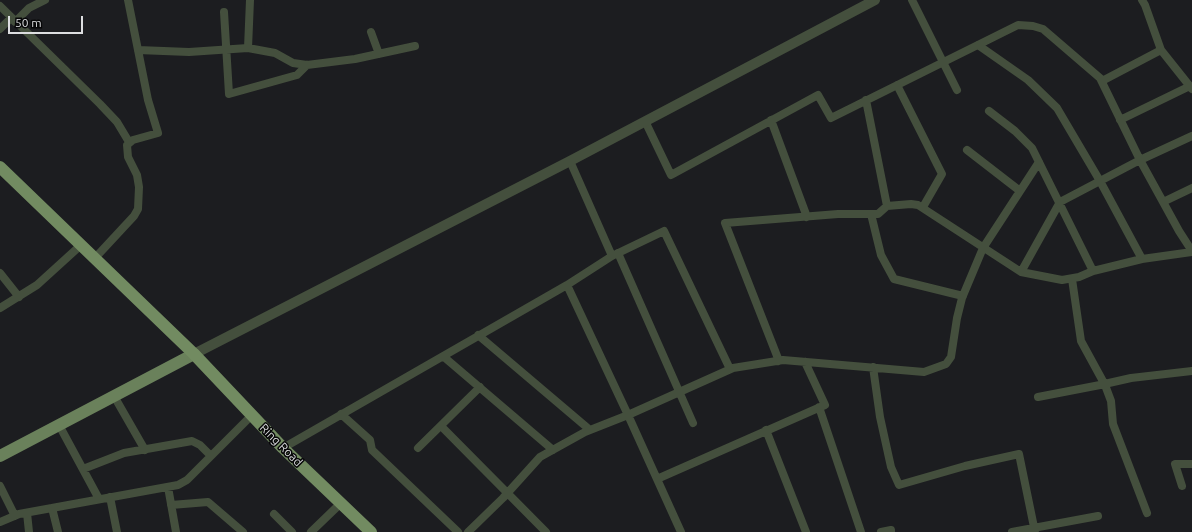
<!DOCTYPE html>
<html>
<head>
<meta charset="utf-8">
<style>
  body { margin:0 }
  #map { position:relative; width:1192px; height:532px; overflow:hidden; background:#1c1d20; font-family:Ubuntu,sans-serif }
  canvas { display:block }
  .scale { position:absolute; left:8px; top:16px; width:75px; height:18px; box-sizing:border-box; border:2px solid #dddee0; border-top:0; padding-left:5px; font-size:12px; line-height:14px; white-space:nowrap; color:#dddee0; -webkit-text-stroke:3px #070708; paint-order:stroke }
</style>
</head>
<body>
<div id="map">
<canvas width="1192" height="532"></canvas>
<div class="scale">50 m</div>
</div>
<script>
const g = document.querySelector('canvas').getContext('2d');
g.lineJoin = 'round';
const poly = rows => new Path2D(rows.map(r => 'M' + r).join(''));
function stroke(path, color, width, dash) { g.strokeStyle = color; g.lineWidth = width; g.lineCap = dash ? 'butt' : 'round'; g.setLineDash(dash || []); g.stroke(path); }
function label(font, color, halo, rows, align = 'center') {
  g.font = font + ' Ubuntu,sans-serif'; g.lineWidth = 3; g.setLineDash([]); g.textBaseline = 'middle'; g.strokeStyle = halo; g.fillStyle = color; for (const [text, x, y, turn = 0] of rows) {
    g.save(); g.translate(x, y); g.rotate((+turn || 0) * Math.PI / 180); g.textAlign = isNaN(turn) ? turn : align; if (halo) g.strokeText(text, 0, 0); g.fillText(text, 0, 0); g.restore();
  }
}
stroke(poly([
  [912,0,957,90],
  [1142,0,1145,5,1161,50,1192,89],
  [0,6,100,104,117,122,129,142],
  [224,12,229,94,297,75,307,65],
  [15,22,29,8,45,0],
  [0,29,11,18],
  [371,32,379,54],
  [978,45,1028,80,1057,108,1100,181,1142,259],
  [248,48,250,0],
  [138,50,189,52,248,48,275,53,293,63,307,65,355,59,415,46],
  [1102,81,1161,50],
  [897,85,942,174,923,207],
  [866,100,887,206],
  [989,111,1015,131,1032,148,1093,271],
  [771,120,807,217],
  [1120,120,1190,86],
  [645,121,671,175,818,95,831,118,1018,25,1033,26,1043,29,1100,78,1140,160,1179,231,1192,251],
  [967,150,1020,191],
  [570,161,612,256],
  [1163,202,1192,188],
  [871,214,881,255,894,279,963,296],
  [618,253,693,423],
  [95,258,134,216,138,209,139,187,137,175,128,157,127,145,133,140,158,133,148,100,128,0],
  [1021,272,1060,202,1140,160,1192,136],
  [0,273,19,297],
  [1072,279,1081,341,1105,385,1111,401,1113,424,1147,513],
  [0,308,37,285,81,245],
  [478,335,590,430],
  [444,357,553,450],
  [779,361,725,223,838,214,878,214,887,206,911,204,918,205,1021,272,1062,280,1079,277,1093,271,1142,259,1192,252],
  [873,367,880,417,891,467,899,485,965,466,1019,454,1035,532],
  [114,396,145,450],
  [1038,397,1100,385,1131,378,1192,371],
  [819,407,861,532],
  [341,414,370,440,372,450,458,532],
  [59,425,99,499],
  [441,426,546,532],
  [766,430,806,532],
  [283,448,567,285,612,256,664,231,730,369],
  [418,448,480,387],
  [83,469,124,453,192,441,200,445,211,456],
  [657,479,825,405,805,362],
  [0,486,15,516],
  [1182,486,1175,464,1192,464],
  [168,487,176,532],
  [110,497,117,532],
  [171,505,208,502,243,532],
  [52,508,58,532],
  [27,513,29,532],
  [274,514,292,532],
  [0,522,19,514,178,485,187,480,252,415],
  [311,532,341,503],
  [468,532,503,498,540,457,585,432,628,415,567,285],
  [681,532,628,415,733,368,783,360,924,372,946,364,951,357,957,318,962,298,983,248,1039,162],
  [881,532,891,530,891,532],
  [1012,532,1098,516]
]), '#444f3d', 8);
stroke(poly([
  [194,354,570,161,875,0]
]), '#444f3d', 10);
stroke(poly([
  [0,456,194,354]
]), '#6a815b', 12);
stroke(poly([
  [0,167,194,354,283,448,371,532]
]), '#728b61', 12);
label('12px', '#dddee0', '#070708', [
  ["Ring Road",281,445,45]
]);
</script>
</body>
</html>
